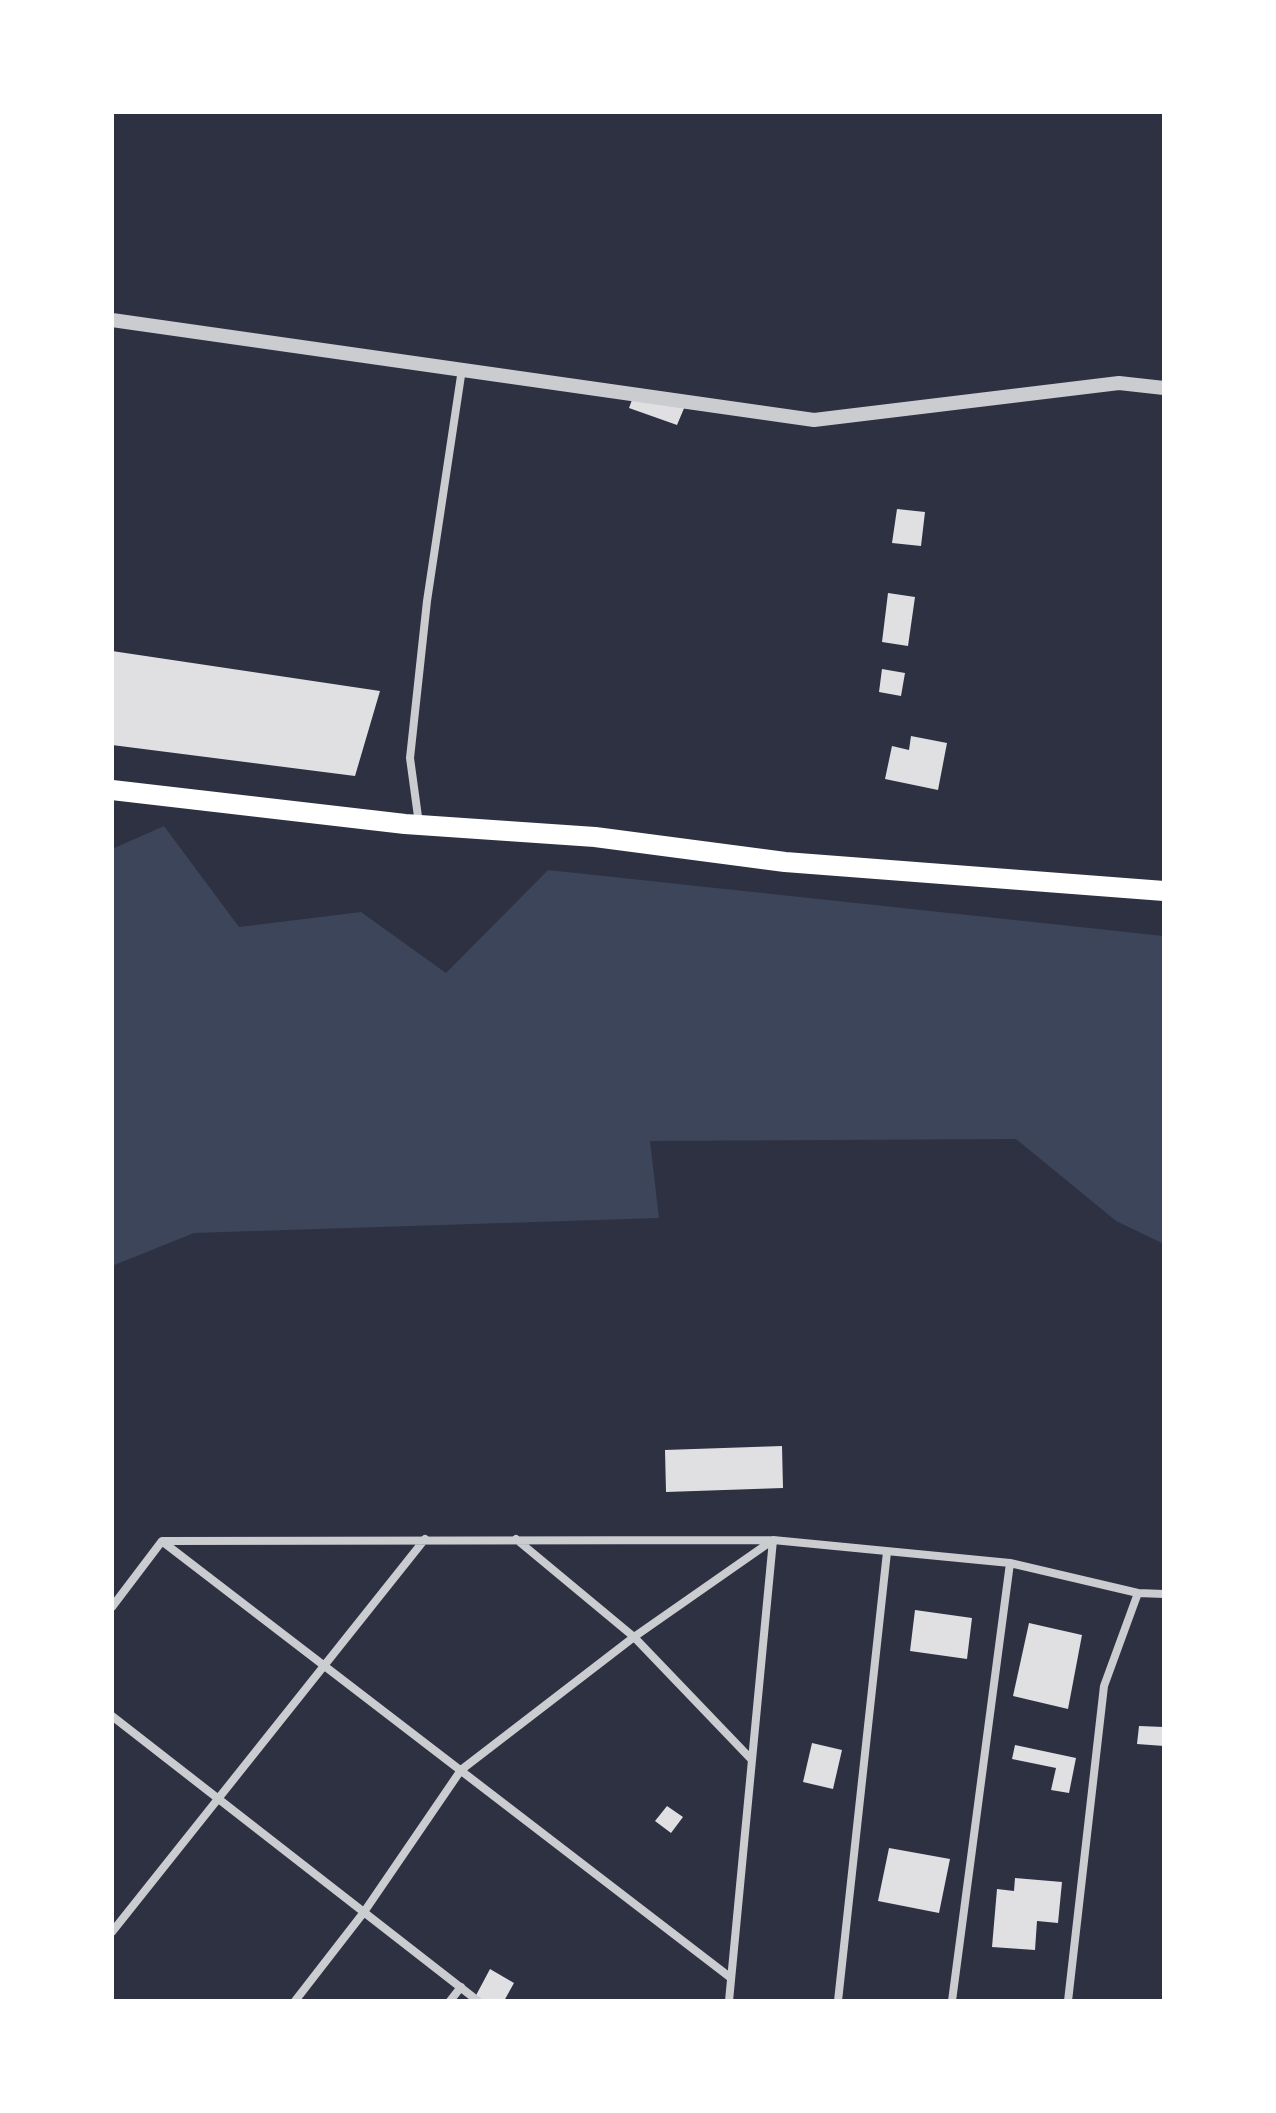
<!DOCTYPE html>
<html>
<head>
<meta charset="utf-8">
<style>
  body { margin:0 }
  #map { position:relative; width:1276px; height:2113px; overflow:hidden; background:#2d3142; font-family:"Exo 2",sans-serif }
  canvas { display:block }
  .frame { position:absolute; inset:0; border:114px solid #fff; pointer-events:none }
</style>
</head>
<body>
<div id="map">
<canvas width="1276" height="2113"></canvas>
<div class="frame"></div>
</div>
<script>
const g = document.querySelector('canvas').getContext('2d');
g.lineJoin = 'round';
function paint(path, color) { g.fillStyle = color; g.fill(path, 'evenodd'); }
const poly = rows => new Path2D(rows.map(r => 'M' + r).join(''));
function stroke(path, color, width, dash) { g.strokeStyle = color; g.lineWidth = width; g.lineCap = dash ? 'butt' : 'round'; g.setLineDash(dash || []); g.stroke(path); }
paint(poly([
  [164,826,239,927,361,912,446,973,548,870,1164,936,1164,1244,1116,1221,1016,1139,650,1141,659,1218,194,1233,112,1266,112,849]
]), '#3c4559');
paint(poly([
  [636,389,685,406,677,425,629,408],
  [897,509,925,512,921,546,892,543],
  [888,593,915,597,908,646,882,642],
  [112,651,380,691,355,776,112,745],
  [882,669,905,673,901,696,879,692],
  [911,736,947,743,938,790,885,779,892,746,909,750],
  [782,1446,783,1488,666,1492,665,1450],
  [915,1610,972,1618,967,1659,910,1651],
  [1029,1623,1082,1635,1068,1709,1013,1696],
  [1139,1726,1164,1727,1164,1746,1137,1744],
  [812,1743,842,1750,833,1789,803,1782],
  [1015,1745,1076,1758,1069,1793,1051,1790,1056,1768,1012,1759],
  [667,1806,683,1817,671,1833,655,1821],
  [889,1848,950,1859,939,1913,878,1901],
  [1015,1878,1062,1882,1058,1923,1037,1921,1035,1950,992,1947,997,1889,1014,1891],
  [490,1969,514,1983,504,2001,473,2001]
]), '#e0e0e3');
stroke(poly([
  [419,824,410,758,427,601,462,369],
  [516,1539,634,1637,751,1759],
  [163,1542,731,1978],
  [112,1607,162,1541,773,1540,729,2001],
  [112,1716,478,2001],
  [112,1932,425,1539],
  [295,2001,364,1912,461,1770,634,1637,773,1540,1010,1563,1138,1593,1164,1594],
  [450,2001,461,1987],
  [838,2001,887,1552],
  [952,2001,1010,1563],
  [1068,2001,1104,1686,1138,1593]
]), '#caccd0', 8);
stroke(poly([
  [112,320,814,420,1119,383,1164,388]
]), '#caccd0', 14);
stroke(poly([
  [112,790,405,824,595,837,785,862,1164,891]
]), '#fff', 20);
</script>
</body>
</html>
